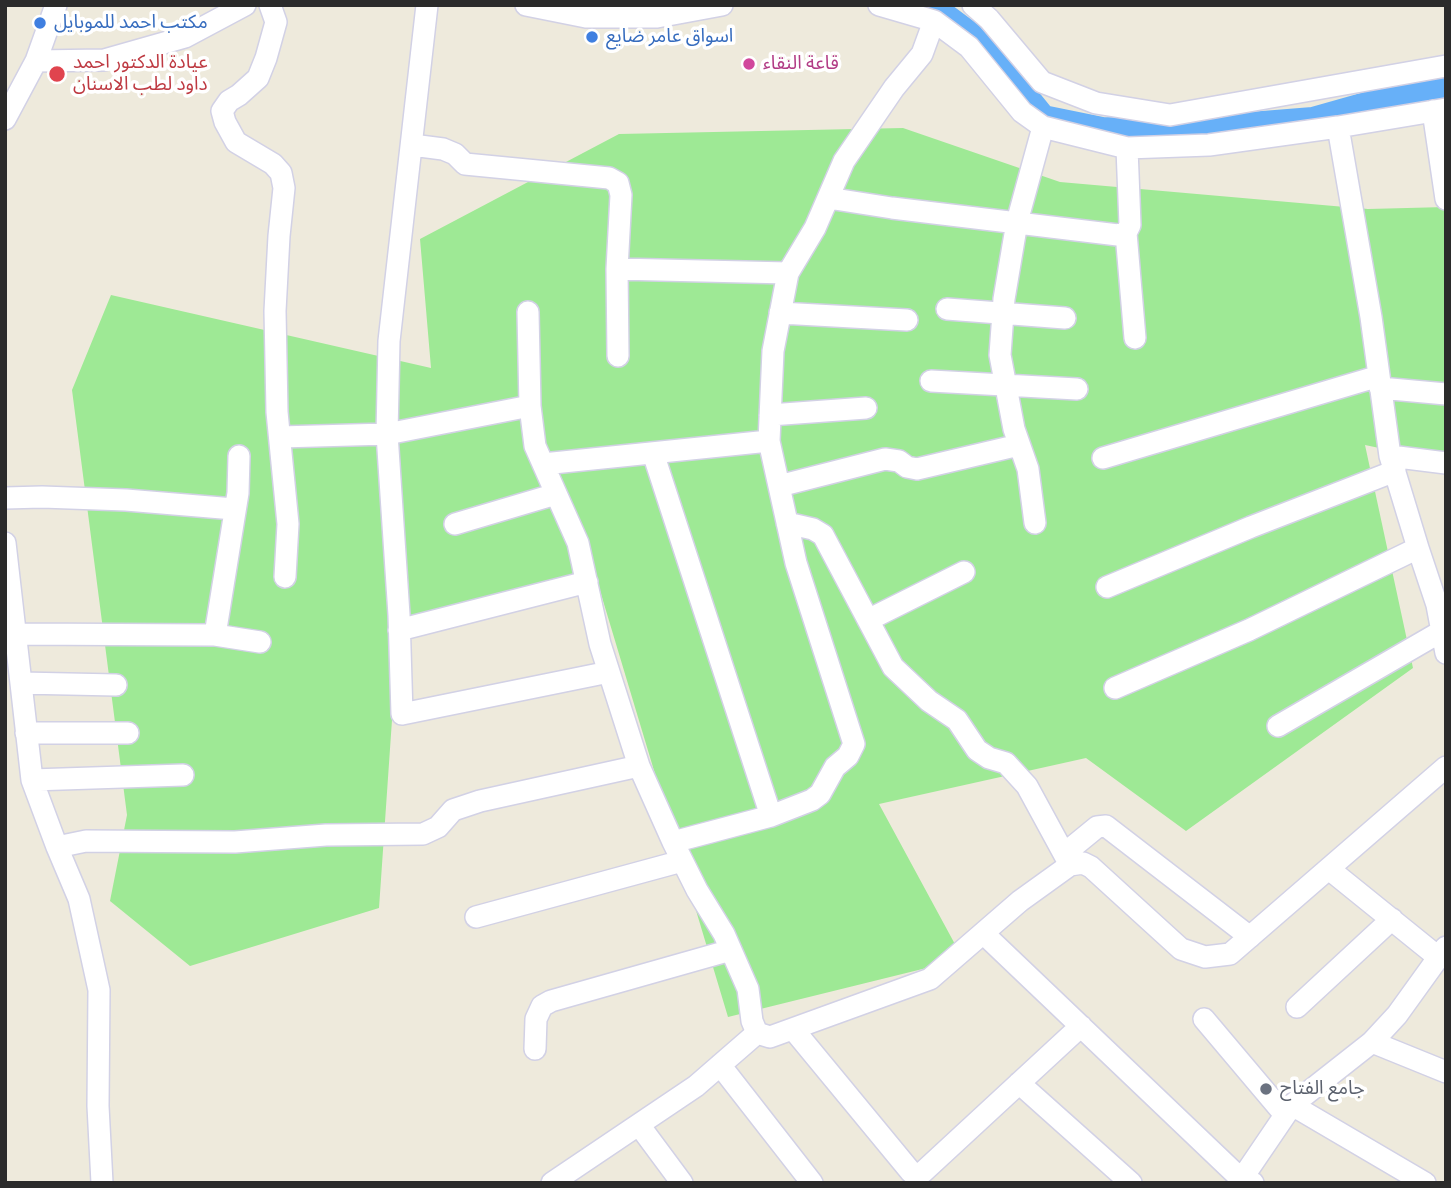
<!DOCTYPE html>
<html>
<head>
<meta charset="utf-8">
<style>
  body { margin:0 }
  #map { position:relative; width:1451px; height:1188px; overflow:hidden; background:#eeeadc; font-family:"Archivo Narrow",sans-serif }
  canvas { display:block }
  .frame { position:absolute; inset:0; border:7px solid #2b2b2b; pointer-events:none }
</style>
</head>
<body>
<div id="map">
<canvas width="1451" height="1188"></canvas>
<div class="frame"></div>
</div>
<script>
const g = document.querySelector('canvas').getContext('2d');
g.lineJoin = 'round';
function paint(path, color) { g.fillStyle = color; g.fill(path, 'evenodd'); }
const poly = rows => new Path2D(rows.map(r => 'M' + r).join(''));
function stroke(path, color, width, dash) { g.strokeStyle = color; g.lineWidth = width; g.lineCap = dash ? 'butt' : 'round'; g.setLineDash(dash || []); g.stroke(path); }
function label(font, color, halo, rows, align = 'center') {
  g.font = font + ' "Archivo Narrow","Noto Sans Arabic",sans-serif'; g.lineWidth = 7; g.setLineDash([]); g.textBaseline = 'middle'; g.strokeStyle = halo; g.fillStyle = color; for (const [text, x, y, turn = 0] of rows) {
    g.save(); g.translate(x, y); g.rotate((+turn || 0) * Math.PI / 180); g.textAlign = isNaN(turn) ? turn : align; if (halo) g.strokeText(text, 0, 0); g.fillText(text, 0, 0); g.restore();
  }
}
paint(poly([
  [903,128,1060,182,1368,209,1446,207,1446,462,1365,445,1413,668,1186,831,1086,758,879,804,963,959,728,1017,598,584,398,633,379,908,190,966,110,901,127,815,72,390,111,295,431,368,420,239,619,134]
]), '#9ee995');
stroke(poly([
  [930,5,969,34,1009,76,1043,118,1102,130,1176,131,1313,120,1412,92,1446,88]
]), '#67b0f8', 26);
const minor = poly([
  [270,5,276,22,266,58,258,78,239,95,229,101,222,111,225,122,236,142,273,164,281,173,284,188,279,236,275,311,277,412,288,524,285,577],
  [427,5,389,341,387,434,399,615,402,714,609,672],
  [526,5,586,17,657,17,722,5],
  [879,5,934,21,969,47,1022,112,1043,127,1127,148,1209,145,1338,127,1446,109],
  [973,5,989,19,1042,82,1096,103,1170,115,1446,66],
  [36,61,104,60,185,37,245,5],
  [1433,111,1446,199],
  [5,119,36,61,56,5],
  [1338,127,1371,317,1390,456,1418,548,1437,605,1446,653],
  [412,145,443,149,455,154,465,164,609,178,618,183,621,195,617,269,618,356],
  [828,198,892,208,1118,235,1126,233,1130,225,1127,148],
  [1126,233,1135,338],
  [617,269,788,273],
  [947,309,1065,318],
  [528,312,530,406,535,446,578,543,600,644,639,766,673,842,697,890,724,934,748,989,752,1021,757,1033,770,1037,930,979,1020,901,1070,865,1083,863,1091,867,1181,949,1205,957,1230,954,1446,767],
  [780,313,907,320],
  [931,381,1077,389],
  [1380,388,1446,394],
  [770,415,866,408],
  [280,437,387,434,530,406],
  [653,453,771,816],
  [1390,456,1446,463],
  [1103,458,1379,376],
  [543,464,769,441],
  [779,486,885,459,899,461,907,467,917,469,1019,445],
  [5,498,42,497,126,500,234,509],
  [787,523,813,529,823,535,893,667,929,701,957,720,977,750,989,758,1006,763,1027,786,1070,865],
  [1035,523,1028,469,1014,429,1000,355,1004,299,1017,222,1043,127],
  [455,524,556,494],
  [5,543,32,780,57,847,79,899,99,990,98,1106,102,1183],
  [1107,587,1251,527,1395,471],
  [868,620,964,572],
  [399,630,587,582],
  [16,634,215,635,260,642],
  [215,635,238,493,239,456],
  [21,683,116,685],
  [1115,688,1249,630,1418,548],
  [1278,726,1442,631],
  [26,733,128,733],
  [32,780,183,775],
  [673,842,771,816,812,800,820,794,835,767,848,756,854,744,796,563,769,441,773,351,788,273,815,228,844,161,894,88,922,54,934,21],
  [57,847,86,841,235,842,326,835,423,834,438,827,453,810,480,801,639,766],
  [1064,854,1097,827,1106,826,1250,937],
  [1329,869,1438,957],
  [476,917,682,861],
  [983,933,1241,1179,1253,1183],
  [1297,1007,1392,919],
  [1204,1019,1285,1115],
  [793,1029,911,1172,917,1174,923,1172,1081,1026],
  [1372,1042,1446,1072],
  [535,1049,536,1019,542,1006,551,1001,731,950],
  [720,1065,812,1183],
  [1019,1083,1131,1183],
  [1292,1105,1425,1183],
  [639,1125,682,1183],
  [552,1183,696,1086,757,1033],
  [1239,1183,1292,1105,1372,1042,1397,1015,1446,947]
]);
stroke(minor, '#d2d1e5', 24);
stroke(minor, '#fff', 21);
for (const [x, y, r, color] of [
  [40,23,7,"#3f7fe0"],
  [592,37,7,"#3f7fe0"],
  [749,64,7,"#d1479c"],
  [57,74,9,"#e0444e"],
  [1266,1089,7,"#6b7280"]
]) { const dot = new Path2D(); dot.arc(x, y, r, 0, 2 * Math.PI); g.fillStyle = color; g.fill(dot); stroke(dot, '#fff', 2.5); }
label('19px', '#366cbe', '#fff', [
  ["مكتب احمد للموبايل",54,23],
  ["اسواق عامر ضايع",606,37]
], 'left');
label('19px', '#be3a42', '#fff', [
  ["عيادة الدكتور احمد",73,63],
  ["داود لطب الاسنان",73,85]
], 'left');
label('19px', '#b23c85', '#fff', [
  ["قاعة النقاء",763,64]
], 'left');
label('19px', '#5b616d', '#fff', [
  ["جامع الفتاح",1280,1089]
], 'left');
</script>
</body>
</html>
